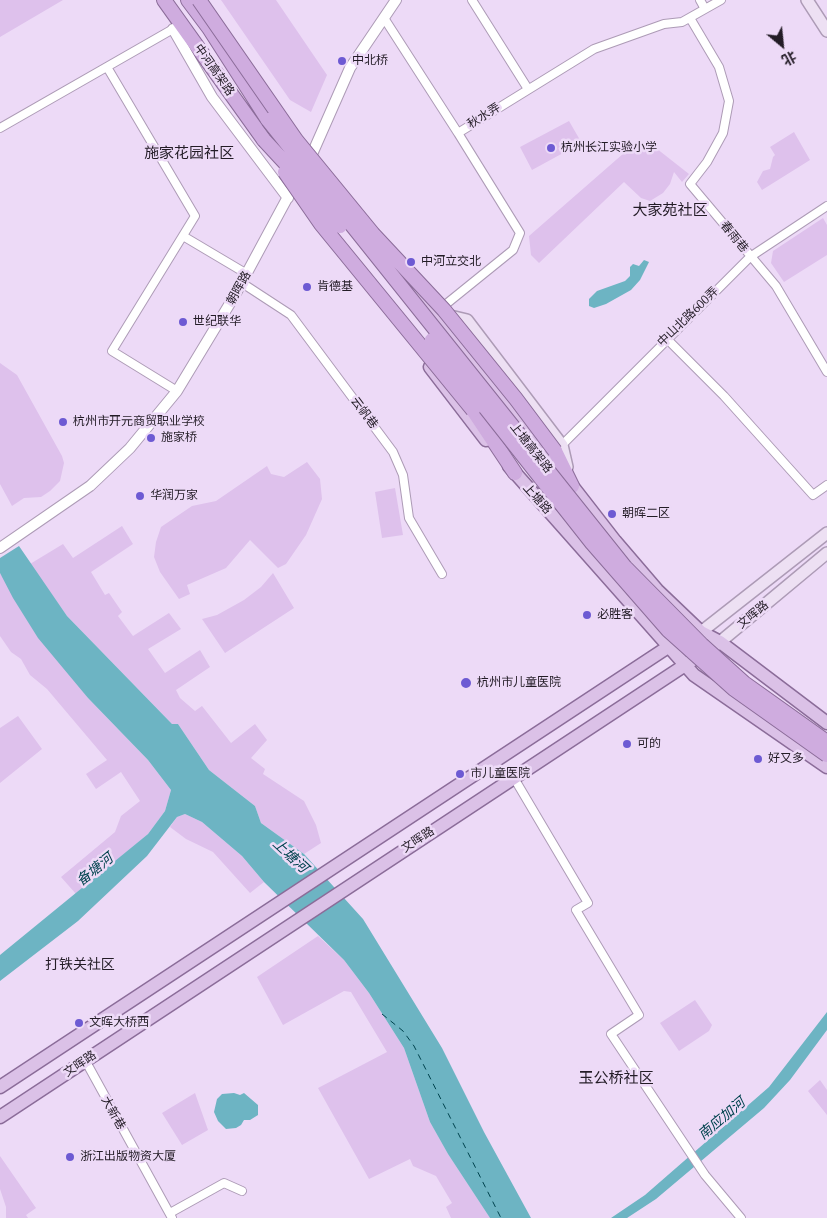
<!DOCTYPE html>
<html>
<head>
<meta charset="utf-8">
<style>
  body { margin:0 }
  #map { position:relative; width:827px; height:1218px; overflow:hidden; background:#eddaf7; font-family:"PT Serif","Noto Sans SC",serif }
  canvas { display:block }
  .north { position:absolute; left:757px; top:20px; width:50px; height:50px; -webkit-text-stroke:4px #eddaf7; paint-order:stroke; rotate:152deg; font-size:14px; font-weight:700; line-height:20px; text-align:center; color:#231c26 }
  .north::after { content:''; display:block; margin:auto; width:18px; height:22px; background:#231c26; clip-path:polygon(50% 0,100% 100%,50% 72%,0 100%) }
</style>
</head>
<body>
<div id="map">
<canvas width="827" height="1218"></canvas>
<div class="north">北</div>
</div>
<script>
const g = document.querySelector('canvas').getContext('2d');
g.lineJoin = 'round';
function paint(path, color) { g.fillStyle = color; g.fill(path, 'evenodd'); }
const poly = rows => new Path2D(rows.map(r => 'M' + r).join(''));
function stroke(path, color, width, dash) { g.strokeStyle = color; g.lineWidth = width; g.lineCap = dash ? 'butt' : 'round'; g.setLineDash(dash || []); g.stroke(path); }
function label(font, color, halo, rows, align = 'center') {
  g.font = font + ' "PT Serif","Noto Sans SC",serif'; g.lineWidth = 5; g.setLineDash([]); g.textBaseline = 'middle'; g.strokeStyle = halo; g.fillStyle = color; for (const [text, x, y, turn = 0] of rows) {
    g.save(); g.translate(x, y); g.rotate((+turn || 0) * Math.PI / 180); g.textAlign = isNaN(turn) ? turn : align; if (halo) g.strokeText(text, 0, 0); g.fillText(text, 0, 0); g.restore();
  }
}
paint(poly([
  [0,0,63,0,0,37],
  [221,0,276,0,327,75,311,112,290,100],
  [569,121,580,140,574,143,576,146,532,170,520,147],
  [794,132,810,160,762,190,757,182,763,171,770,169,773,157,775,155,770,147],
  [647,141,689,174,682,182,674,172,670,184,663,193,650,201,641,198,624,182,539,263,531,255,529,236,624,153],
  [823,218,827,225,827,255,784,282,771,263,773,251],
  [0,363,17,375,62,456,64,463,60,481,50,491,41,497,24,498,12,506,0,484],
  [307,462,320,479,322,499,306,535,286,564,278,568,250,540,226,568,187,585,190,594,179,599,160,572,154,557,156,542,161,527,192,506,216,501,267,466,271,474,284,477],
  [395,488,403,535,382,538,375,492],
  [122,526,133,544,91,572,105,595,109,593,122,612,118,616,133,636,169,613,181,629,148,649,165,673,200,650,210,667,176,690,180,698,195,711,202,706,231,743,255,724,267,740,251,758,265,769,263,774,304,801,316,825,321,843,304,854,261,823,255,806,209,770,178,724,172,724,67,616,30,564,63,544,73,558],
  [0,573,88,698,148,760,171,790,165,811,148,834,76,894,61,877,115,832,121,816,140,801,121,772,96,789,86,774,107,760,47,689,30,675,21,659,11,652,0,636],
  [273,573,294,608,225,653,202,619,217,615,244,600,261,587],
  [18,716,42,749,0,783,0,728],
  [185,814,202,822,242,856,264,882,250,893,213,852,186,839,170,827,177,817],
  [318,936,344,960,369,993,404,1048,430,1122,448,1154,490,1218,451,1218,446,1207,452,1203,436,1176,413,1166,410,1159,369,1179,318,1088,387,1052,351,992,344,991,283,1025,257,977],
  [695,1000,712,1025,709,1031,679,1051,660,1023],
  [820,1080,827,1090,827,1115,808,1091],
  [195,1093,208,1130,182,1145,162,1113],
  [0,1156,36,1208,26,1215,28,1218,6,1218,6,1207,0,1189]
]), '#dec1ec');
paint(poly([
  [644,260,649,262,640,280,631,290,606,304,594,308,589,306,589,299,597,291,625,281,630,276,630,267,633,264,639,266],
  [19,546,67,616,172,724,178,724,209,770,255,806,261,823,304,854,363,919,442,1048,484,1132,531,1218,490,1218,448,1154,430,1122,404,1048,369,993,344,960,264,882,242,856,202,822,185,814,177,817,147,856,78,921,0,981,0,955,148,834,165,811,171,790,148,760,88,698,38,638,13,598,0,573,0,558],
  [827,1012,827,1030,790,1080,764,1108,656,1199,627,1218,611,1218,645,1195,769,1087],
  [234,1093,240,1095,244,1093,258,1105,258,1115,250,1120,244,1120,241,1125,236,1128,226,1129,218,1121,214,1112,217,1099,222,1094]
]), '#6db4c3');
stroke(poly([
  [382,1014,403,1031,414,1046,501,1218]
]), '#00434e', 1, [6, 5]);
const minor = poly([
  [472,0,528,89],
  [700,0,705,9],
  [384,18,458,133],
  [690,18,719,67,729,101,723,133,707,162,690,184,776,286,827,372],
  [107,67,195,216,112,351,177,391],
  [0,128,173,29],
  [183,236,247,274],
  [242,283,291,315,393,452,403,475,409,518,442,574],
  [440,309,513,250,520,233,458,133,594,49,664,24,682,22,721,0],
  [666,338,724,396,813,495,827,485],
  [562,445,750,257,827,206],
  [514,778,588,903,576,910,639,1015,611,1034,705,1175,741,1218],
  [85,1060,172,1218],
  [170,1213,224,1183,242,1191]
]);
const tertiary = poly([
  [173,29,212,97,288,198],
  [309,161,350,68,396,0],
  [0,548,90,486,130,448,177,391,235,295,297,180]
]);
const secondary = poly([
  [807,0,827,31],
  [446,315,467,320,562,445,567,467],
  [701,632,827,533],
  [720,642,827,553]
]);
const primary = poly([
  [417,291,479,366,615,541,657,590,701,632,720,642,827,723],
  [430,367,486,440],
  [509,466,694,675,827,767],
  [0,1087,668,647,701,632],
  [0,1117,720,642]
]);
const trunk = poly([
  [164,0,264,140],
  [188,0,209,28,268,120],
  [473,410,515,473],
  [555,451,572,486]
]);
stroke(minor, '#ad9bb6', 10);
stroke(tertiary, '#ad9bb6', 12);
stroke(secondary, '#ad9bb6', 14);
stroke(primary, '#8b6c99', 15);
stroke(trunk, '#8b6c99', 16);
stroke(minor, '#fff', 8);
stroke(tertiary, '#fff', 10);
stroke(secondary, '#ede0f3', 11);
stroke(primary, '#dbc1e7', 12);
stroke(trunk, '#cfacdf', 14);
const trunkBridge = poly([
  [199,0,296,140,373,234,444,310,516,399,555,451],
  [268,120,625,567,702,645,744,683,827,742],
  [264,140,315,195,340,226],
  [285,172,321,224,473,410],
  [432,340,592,543,668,630,734,689,827,755]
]);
stroke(trunkBridge, '#8b6c99', 16, []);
stroke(trunkBridge, '#cfacdf', 14);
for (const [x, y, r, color] of [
  [342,61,5,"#6d5ad3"],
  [551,148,5,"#6d5ad3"],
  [411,262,5,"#6d5ad3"],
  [307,287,5,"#6d5ad3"],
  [183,322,5,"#6d5ad3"],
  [63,422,5,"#6d5ad3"],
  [151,438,5,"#6d5ad3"],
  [140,496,5,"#6d5ad3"],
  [612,514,5,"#6d5ad3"],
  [587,615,5,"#6d5ad3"],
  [466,683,6,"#6d5ad3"],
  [627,744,5,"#6d5ad3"],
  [758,759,5,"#6d5ad3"],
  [460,774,5,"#6d5ad3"],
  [79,1023,5,"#6d5ad3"],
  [70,1157,5,"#6d5ad3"]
]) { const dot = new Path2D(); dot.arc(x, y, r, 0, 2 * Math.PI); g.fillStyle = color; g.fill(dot); stroke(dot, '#eddaf7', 2); }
label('12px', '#231c26', '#eddaf7', [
  ["中北桥",352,61],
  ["杭州长江实验小学",561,148],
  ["中河立交北",421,262],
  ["肯德基",317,287],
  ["世纪联华",193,322],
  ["杭州市开元商贸职业学校",73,422],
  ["施家桥",161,438],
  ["华润万家",150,496],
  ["朝晖二区",622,514],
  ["必胜客",597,615],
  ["杭州市儿童医院",477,683],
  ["可的",637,744],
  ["好又多",768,759],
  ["市儿童医院",470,774],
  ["文晖大桥西",89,1023],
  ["浙江出版物资大厦",80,1157]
], 'left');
label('12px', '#231c26', '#eddaf7', [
  ["中河高架路",214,70,55],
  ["秋水弄",484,116,-32],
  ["春雨巷",734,237,51],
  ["朝晖路",239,288,-61],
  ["中山北路600弄",688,317,-44],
  ["云帆巷",364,413,53],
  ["上塘高架路",531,448,52],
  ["上塘路",537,499,48],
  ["文晖路",753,615,-39],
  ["文晖路",418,840,-33],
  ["文晖路",80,1064,-34],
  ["大新巷",113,1113,61]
]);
label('italic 14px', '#00434e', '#eddaf7', [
  ["上塘河",290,856,43],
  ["备塘河",95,870,-39],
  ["南应加河",722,1119,-40]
]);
label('14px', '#231c26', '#eddaf7', [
  ["打铁关社区",80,965]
]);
label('15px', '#231c26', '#eddaf7', [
  ["施家花园社区",189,154],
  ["大家苑社区",670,211],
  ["玉公桥社区",616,1079]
]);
</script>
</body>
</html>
